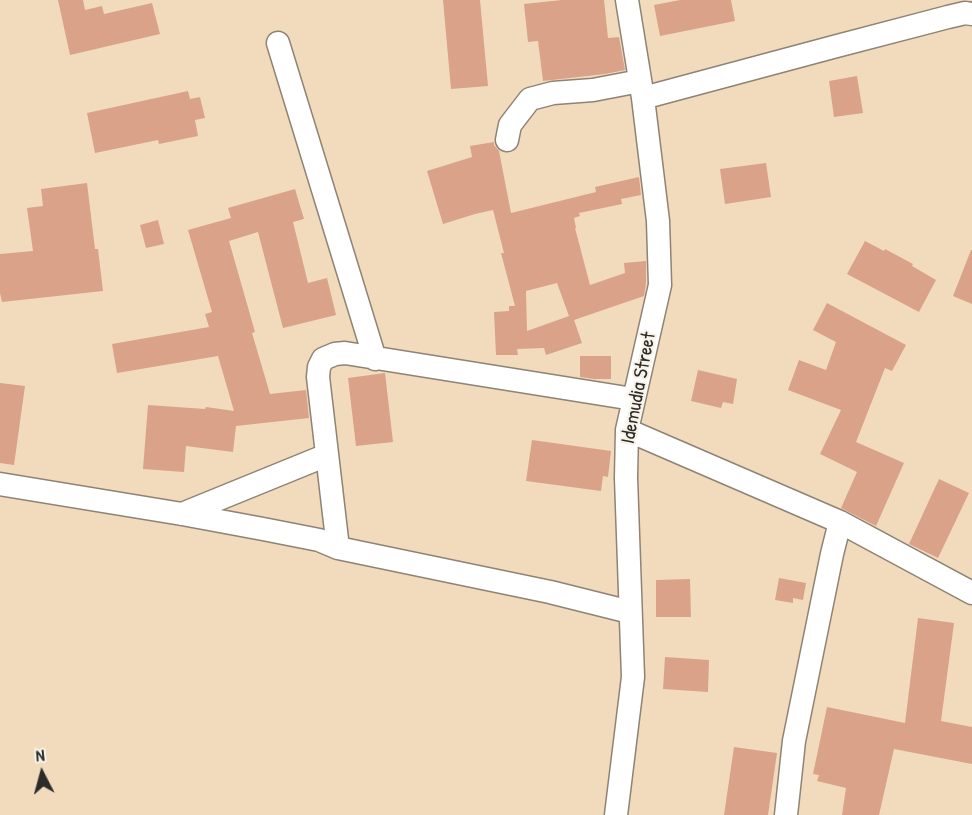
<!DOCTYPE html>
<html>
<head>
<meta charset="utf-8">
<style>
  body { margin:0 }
  #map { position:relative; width:972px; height:815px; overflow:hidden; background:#f2dbbc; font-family:"Patrick Hand",sans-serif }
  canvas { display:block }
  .north { position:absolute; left:12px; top:743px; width:60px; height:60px; -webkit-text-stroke:4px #f7f3e8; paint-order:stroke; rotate:354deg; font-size:16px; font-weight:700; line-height:24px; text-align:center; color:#2b2b2b }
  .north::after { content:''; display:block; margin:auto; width:21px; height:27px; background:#2b2b2b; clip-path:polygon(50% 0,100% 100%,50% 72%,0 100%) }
</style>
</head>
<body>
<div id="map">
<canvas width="972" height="815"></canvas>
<div class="north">N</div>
</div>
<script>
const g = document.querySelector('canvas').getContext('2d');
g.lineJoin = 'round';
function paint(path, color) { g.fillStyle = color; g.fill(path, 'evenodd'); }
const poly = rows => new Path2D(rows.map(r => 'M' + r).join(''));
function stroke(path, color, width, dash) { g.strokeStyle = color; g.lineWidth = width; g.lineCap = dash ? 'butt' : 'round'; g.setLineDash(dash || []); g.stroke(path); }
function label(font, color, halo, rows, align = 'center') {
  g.font = font + ' "Patrick Hand",sans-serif'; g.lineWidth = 4.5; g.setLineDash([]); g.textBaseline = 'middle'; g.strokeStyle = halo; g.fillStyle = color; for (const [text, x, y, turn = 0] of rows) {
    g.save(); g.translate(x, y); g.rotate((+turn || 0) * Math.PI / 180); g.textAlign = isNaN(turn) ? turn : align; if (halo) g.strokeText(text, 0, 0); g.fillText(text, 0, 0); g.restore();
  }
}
paint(poly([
  [58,0,83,0,85,10,102,6,104,14,152,3,160,34,70,55],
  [443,0,480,0,488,86,451,89],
  [562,0,604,0,608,38,619,37,625,70,605,74,543,81,538,41,528,42,524,4],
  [680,0,731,0,735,21,660,36,654,5],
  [857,76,863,113,834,117,829,81],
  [188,91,190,99,200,97,205,118,195,120,198,136,159,144,158,140,95,153,87,113],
  [494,142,494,145,499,151,511,213,596,192,595,187,639,177,641,195,621,199,622,204,579,213,580,216,574,218,576,228,575,228,590,285,625,273,624,263,646,261,646,284,644,296,574,320,582,343,546,355,544,348,517,349,518,355,496,355,494,312,509,311,509,306,515,306,501,253,504,253,493,210,475,214,443,224,427,171,472,157,470,146],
  [557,283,569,316,527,331,526,291],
  [766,163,771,197,725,204,720,169],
  [87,183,95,249,98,249,103,291,2,302,0,293,0,254,33,251,27,208,43,206,41,189],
  [295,189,304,219,293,222,308,283,327,278,336,315,283,328,258,232,229,241,255,332,252,333,270,394,306,390,309,418,236,426,233,452,186,446,184,472,143,469,148,405,205,409,206,407,234,411,218,356,117,373,112,344,209,327,205,314,212,312,188,230,231,218,228,208],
  [158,220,164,244,146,248,140,225],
  [865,241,884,251,885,249,913,264,912,266,936,280,919,312,847,274],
  [971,250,972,250,972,304,953,296],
  [827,303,906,345,892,371,885,368,856,442,904,463,876,526,841,508,857,472,820,454,841,410,788,390,799,360,826,370,836,342,813,330],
  [580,356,611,356,611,379,594,379,580,377],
  [698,370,737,379,733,404,723,402,721,408,691,401],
  [385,373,393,442,356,446,348,378],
  [0,383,25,386,14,465,0,463],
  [532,440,611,451,608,477,603,476,601,491,526,481],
  [939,479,969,493,938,558,909,544],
  [779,578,806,583,803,600,793,598,793,603,775,600],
  [690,579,691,617,656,617,656,580],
  [918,618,954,623,941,721,972,727,972,764,894,749,879,815,842,815,846,788,817,781,819,775,813,774,827,707,905,723],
  [665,657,709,660,708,692,663,689],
  [734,747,777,753,768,815,724,815]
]), '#daa289');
const minor = poly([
  [278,43,375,359],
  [643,98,837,46,948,17,965,13,972,14],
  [507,140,510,125,530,99,553,93,593,90,640,81],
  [627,430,840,522],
  [0,484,182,514,263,529,319,540,338,548,318,377,319,367,323,359,335,354,345,353,633,399],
  [182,514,327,455],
  [338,548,550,592,630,612],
  [616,815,633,677,626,478,627,430,660,285,658,221,643,98,627,0],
  [786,815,794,741,832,554,840,522,972,593]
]);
stroke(minor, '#8e8374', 25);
stroke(minor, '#fff', 22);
label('20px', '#2b2b2b', '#f7f3e8', [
  ["Idemudia Street",639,388,-79]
]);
</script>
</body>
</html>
